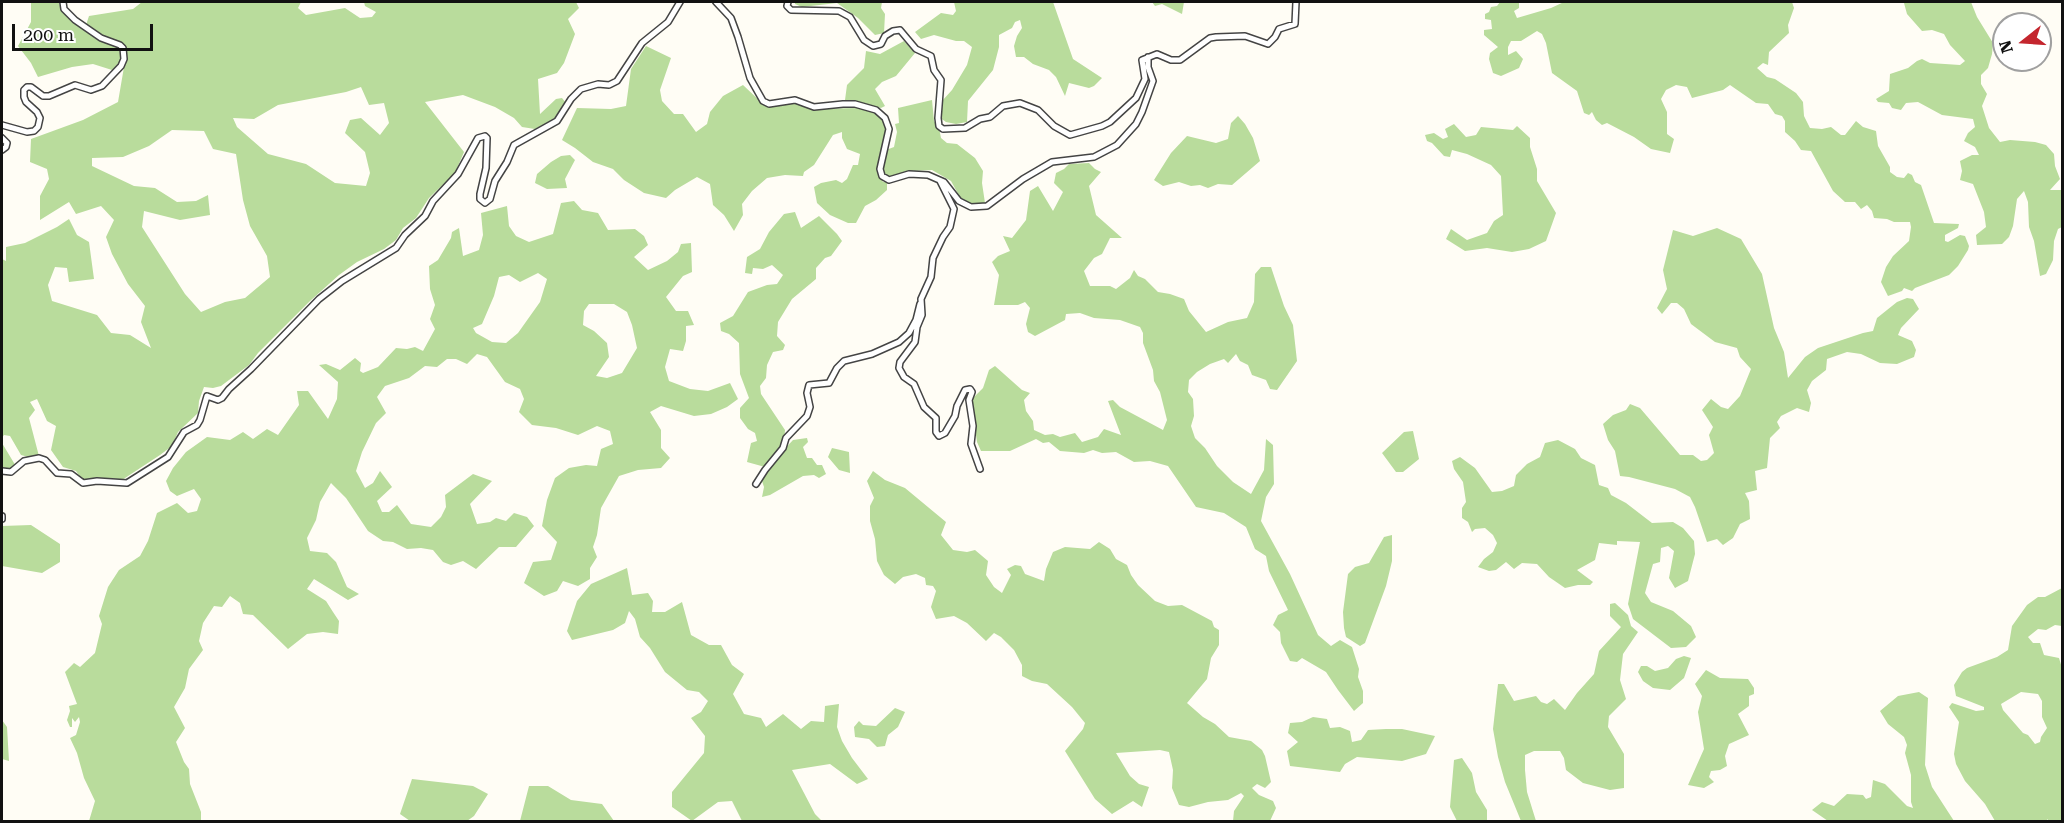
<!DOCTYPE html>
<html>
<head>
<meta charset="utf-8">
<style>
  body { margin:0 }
  #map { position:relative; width:2064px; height:823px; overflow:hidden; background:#fffdf5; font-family:"Roboto Serif",serif }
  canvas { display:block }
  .frame { position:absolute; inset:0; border:3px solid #111; pointer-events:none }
  .north { position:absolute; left:1992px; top:12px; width:60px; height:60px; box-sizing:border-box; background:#fff; border:2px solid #a0a0a0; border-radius:50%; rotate:253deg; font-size:16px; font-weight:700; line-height:24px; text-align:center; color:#111 }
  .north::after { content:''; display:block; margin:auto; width:21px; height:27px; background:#c4262e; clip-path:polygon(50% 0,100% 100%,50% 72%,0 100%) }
  .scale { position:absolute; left:12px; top:24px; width:141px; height:27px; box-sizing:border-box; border:3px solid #111; border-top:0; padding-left:8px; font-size:18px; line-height:21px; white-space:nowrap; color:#111; -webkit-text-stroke:4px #fff; paint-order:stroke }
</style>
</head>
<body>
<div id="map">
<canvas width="2064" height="823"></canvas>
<div class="frame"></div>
<div class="north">N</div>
<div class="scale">200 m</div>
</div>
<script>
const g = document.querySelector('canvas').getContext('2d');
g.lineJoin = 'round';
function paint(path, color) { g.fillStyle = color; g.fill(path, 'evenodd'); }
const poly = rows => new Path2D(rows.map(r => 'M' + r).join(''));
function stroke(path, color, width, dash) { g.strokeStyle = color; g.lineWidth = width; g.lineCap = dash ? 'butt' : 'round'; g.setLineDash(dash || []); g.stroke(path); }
paint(poly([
  [31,2,61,2,59,3,62,11,74,22,85,28,89,16,133,9,142,2,245,2,248,3,250,2,301,2,298,8,306,15,345,8,360,18,372,17,376,12,365,6,364,2,576,2,579,8,568,19,575,34,564,63,557,73,538,79,540,114,556,99,562,98,566,103,558,117,535,129,522,127,514,118,495,107,463,95,425,102,464,152,455,173,429,198,416,218,403,228,396,240,384,249,357,262,339,275,310,301,258,353,249,365,221,386,213,388,204,387,199,401,198,413,178,432,172,446,160,455,122,480,99,478,82,480,76,471,63,467,51,450,56,426,47,421,37,399,30,402,35,410,29,418,40,460,21,455,10,436,4,435,2,438,2,259,6,261,6,247,25,243,57,227,69,219,77,235,89,242,94,279,69,282,67,268,55,267,48,285,52,301,97,315,111,333,130,335,151,348,141,322,145,306,128,284,112,254,106,237,114,220,101,206,76,214,69,202,40,220,40,196,49,179,47,169,30,162,31,139,83,120,118,102,124,67,112,70,93,64,72,67,38,77,31,63,18,46,31,22],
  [361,87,369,105,384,103,389,123,380,135,361,118,350,120,345,133,365,152,370,173,366,186,335,183,306,164,268,154,237,127,233,118,254,119,278,105,346,92],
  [172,130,204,131,213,149,236,154,243,200,250,226,267,256,270,277,245,298,225,302,201,312,185,294,142,227,144,211,180,220,210,215,208,195,196,201,177,202,155,188,134,186,92,166,92,158,123,157,149,146],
  [795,2,882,2,881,8,885,14,884,33,875,35,858,18,837,3,802,7,795,4],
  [954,2,1053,2,1073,59,1102,78,1094,86,1089,88,1069,83,1065,96,1056,77,1049,70,1033,64,1024,57,1016,57,1014,46,1017,36,1022,28,1020,20,1015,22,1012,28,999,35,999,47,993,70,968,101,967,122,956,124,946,122,939,117,942,101,952,90,967,65,972,47,964,41,956,41,934,35,921,39,915,32,941,13,953,15,956,11],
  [1152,2,1184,2,1182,14,1162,4,1155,6],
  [1500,2,1519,2,1519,8,1514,11,1517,18,1551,8,1564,2,1792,2,1794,8,1788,25,1789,33,1769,52,1768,65,1763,63,1757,68,1767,77,1775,79,1796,93,1803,102,1804,116,1810,128,1822,129,1831,127,1841,135,1845,135,1856,121,1863,127,1876,131,1878,146,1890,167,1890,172,1897,177,1904,178,1908,173,1912,175,1915,182,1921,185,1934,223,1959,224,1958,228,1945,235,1945,241,1948,242,1960,235,1965,236,1969,246,1968,250,1958,266,1949,275,1915,288,1912,291,1904,288,1902,291,1888,296,1881,282,1886,267,1893,256,1909,241,1911,227,1910,222,1894,222,1887,219,1874,218,1872,211,1867,205,1861,209,1855,202,1845,202,1833,191,1811,151,1801,150,1795,141,1785,132,1785,121,1782,116,1775,114,1768,104,1756,103,1730,85,1723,90,1692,98,1687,87,1676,85,1666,90,1661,99,1667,112,1667,134,1674,139,1670,153,1651,149,1634,137,1607,123,1602,125,1596,120,1592,112,1589,115,1584,113,1577,91,1552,73,1546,43,1542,34,1537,31,1521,41,1511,41,1508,47,1508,55,1516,51,1523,59,1519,68,1501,76,1493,73,1489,59,1490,53,1498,47,1484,35,1484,30,1492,29,1491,20,1485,19,1485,14,1489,12,1491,7,1497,6],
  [1900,2,1971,2,1977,17,1993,43,1992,54,1988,68,1981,75,1981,84,1987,94,1982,106,1989,128,2000,142,2010,140,2035,142,2046,145,2054,154,2055,166,2060,179,2050,190,2062,190,2062,227,2058,229,2054,241,2053,260,2046,274,2040,276,2034,241,2029,227,2028,202,2024,191,2017,199,2013,226,2009,237,2002,244,1977,245,1976,235,1986,227,1984,212,1973,184,1960,180,1962,171,1960,161,1972,155,1979,155,1975,147,1964,141,1968,133,1975,127,1973,119,1942,115,1918,102,1906,103,1901,110,1892,108,1889,103,1878,102,1876,99,1889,91,1890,74,1908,68,1917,61,1922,59,1930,63,1960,65,1965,61,1950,45,1944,34,1932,30,1922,31,1907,14,1904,3],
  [904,41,915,53,896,76,882,82,875,89,885,106,881,108,845,100,847,85,864,68,866,51,880,54],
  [646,46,671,58,660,90,662,101,674,114,683,114,696,132,707,124,710,112,723,96,743,85,762,103,797,102,810,109,858,108,871,111,879,115,884,122,886,129,881,177,883,182,887,182,887,190,876,200,865,206,856,223,848,223,830,215,817,203,814,187,821,183,836,180,842,183,847,179,853,165,858,165,860,154,847,149,842,138,842,132,833,135,814,165,804,172,803,176,785,175,767,178,752,191,742,204,743,215,734,231,724,215,713,205,710,184,697,177,675,190,666,198,644,193,624,180,613,169,593,162,575,148,562,140,577,108,611,109,626,106,631,69],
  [932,100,934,121,939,128,941,138,947,143,957,144,975,158,983,171,982,183,985,203,971,205,962,201,951,181,932,170,912,171,890,177,883,173,886,150,894,147,897,132,895,124,899,123,898,108],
  [1238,116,1245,124,1253,138,1260,161,1232,185,1218,184,1208,188,1200,185,1191,186,1179,182,1163,186,1154,180,1171,153,1187,136,1216,143,1228,139,1231,123],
  [1454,124,1466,137,1476,135,1481,127,1513,130,1517,126,1530,138,1530,147,1537,169,1537,181,1556,213,1546,241,1529,249,1512,252,1487,248,1465,251,1446,239,1451,229,1467,240,1487,233,1494,221,1503,215,1501,176,1491,165,1467,154,1452,150,1450,157,1444,156,1432,143,1427,141,1425,135,1434,133,1443,139,1448,137,1445,129],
  [570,155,575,160,565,179,567,188,547,189,535,183,537,174,551,162,561,156],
  [1089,163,1095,169,1101,172,1089,186,1096,215,1122,238,1110,238,1102,254,1094,258,1084,271,1090,286,1110,286,1116,289,1130,278,1134,270,1138,276,1145,279,1158,292,1170,294,1184,299,1189,311,1206,332,1228,322,1247,318,1254,302,1255,274,1261,267,1271,267,1284,306,1293,325,1297,361,1277,390,1270,389,1266,380,1252,375,1248,365,1240,361,1236,354,1228,363,1224,359,1210,364,1197,372,1189,380,1188,392,1193,399,1194,416,1191,426,1195,438,1205,448,1217,466,1233,482,1251,494,1264,470,1266,439,1273,445,1274,484,1266,497,1261,521,1290,574,1318,635,1331,646,1340,640,1352,647,1359,669,1358,677,1363,691,1363,703,1354,711,1338,690,1326,672,1302,658,1297,662,1290,661,1281,643,1280,632,1273,625,1278,615,1288,610,1269,571,1266,556,1255,549,1246,527,1224,513,1196,507,1168,466,1150,461,1134,462,1116,452,1102,453,1093,450,1084,453,1060,451,1049,442,1043,443,1036,439,1010,451,981,451,977,442,971,400,983,388,989,370,995,366,1022,390,1030,393,1024,400,1026,411,1033,421,1034,430,1045,435,1053,434,1060,437,1075,433,1082,442,1098,437,1104,429,1121,435,1108,401,1113,400,1120,407,1163,430,1167,420,1160,392,1154,381,1153,370,1143,343,1143,333,1140,327,1120,320,1094,318,1080,313,1066,314,1065,320,1035,336,1028,332,1026,324,1030,308,1025,302,1018,305,994,305,999,275,992,262,998,256,1010,251,1003,236,1012,238,1026,220,1030,191,1038,186,1053,211,1063,192,1054,183,1056,173,1064,169,1069,164],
  [574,201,582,210,598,213,608,230,635,229,644,236,648,245,634,257,648,270,667,261,678,252,681,244,691,243,692,272,683,276,666,297,676,311,688,311,694,325,686,326,686,341,683,351,670,349,665,367,669,381,690,389,708,391,730,383,738,399,727,407,711,414,694,416,661,406,650,412,661,430,661,448,670,458,661,468,638,470,619,476,601,508,597,535,593,547,597,557,590,568,590,579,578,586,563,581,557,591,544,596,524,583,533,562,551,560,557,542,542,526,547,500,555,478,569,468,586,465,597,466,601,449,613,444,610,431,597,426,578,435,556,428,532,425,519,412,524,399,520,389,505,382,487,357,477,354,467,364,456,359,447,359,437,367,425,366,409,378,385,386,377,397,386,413,376,423,362,452,356,471,365,488,373,483,380,471,392,487,377,501,382,512,389,512,397,505,411,524,431,527,441,517,446,507,445,495,473,474,492,481,470,504,477,524,490,522,496,518,506,521,514,513,527,517,534,526,516,547,499,547,476,569,463,561,451,565,443,562,433,550,421,548,407,549,393,542,383,541,368,531,346,498,331,483,320,502,316,520,307,538,310,551,327,553,336,562,347,587,359,594,348,600,314,579,307,589,326,601,333,612,339,621,338,634,323,632,307,634,288,649,253,615,243,614,240,603,230,596,222,607,214,606,203,623,199,641,203,650,189,669,185,688,174,707,185,728,176,742,184,762,189,769,190,784,201,812,201,821,89,821,95,801,84,778,77,753,70,738,76,735,80,722,79,717,75,722,72,718,72,727,70,727,67,720,70,711,69,706,77,704,65,672,74,663,80,667,95,653,102,624,99,616,108,587,119,570,140,556,148,541,157,513,177,503,188,513,197,511,201,499,194,489,177,496,170,491,166,481,173,468,186,452,207,437,230,440,243,432,253,439,267,429,278,435,299,405,297,391,308,391,328,419,337,399,338,382,319,365,326,364,340,370,355,358,361,363,360,371,363,373,378,367,396,348,407,349,415,347,423,351,435,329,430,319,435,305,430,289,429,266,438,260,451,238,452,232,459,228,463,256,479,250,483,235,481,213,507,206,509,226,516,236,529,242,553,234,561,203],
  [538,273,547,279,540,302,518,333,506,343,492,342,476,333,473,328,482,324,494,296,499,277,509,275,520,282],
  [589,304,614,304,627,312,632,325,637,348,622,373,607,378,596,376,609,357,607,343,594,331,583,325,584,311],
  [795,212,801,228,819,216,837,234,842,241,831,256,825,258,816,268,816,279,792,299,778,322,777,336,785,345,783,350,773,352,767,365,766,378,760,386,761,394,785,430,784,443,765,467,747,462,751,443,757,441,755,433,748,429,740,418,740,408,749,398,740,374,739,343,729,334,721,331,720,323,733,316,748,292,767,285,777,284,783,275,772,265,763,269,753,268,752,274,745,273,747,257,760,249,769,232,784,214],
  [1717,228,1741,239,1762,274,1774,328,1784,352,1788,378,1805,357,1818,348,1863,333,1873,331,1877,318,1897,302,1907,298,1913,299,1919,309,1901,328,1898,335,1912,341,1916,350,1914,357,1897,364,1880,363,1861,354,1847,352,1827,359,1826,370,1812,381,1807,390,1811,403,1809,412,1797,408,1781,416,1777,422,1780,428,1770,438,1767,468,1755,471,1757,490,1745,493,1749,501,1750,519,1740,524,1733,538,1723,545,1717,539,1707,542,1695,507,1690,497,1675,489,1629,477,1620,476,1615,451,1608,440,1603,424,1613,415,1626,410,1630,404,1640,408,1680,455,1693,455,1701,461,1707,460,1714,453,1709,435,1713,427,1702,410,1711,399,1721,407,1728,409,1740,396,1751,369,1740,357,1737,348,1715,342,1691,324,1684,309,1677,303,1671,303,1662,314,1657,308,1667,289,1663,270,1673,230,1693,236],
  [1413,431,1419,459,1403,472,1396,472,1382,453,1404,432],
  [807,438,808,442,803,447,807,458,812,458,817,465,822,465,826,474,819,478,814,475,803,476,770,495,762,497,764,487,761,478,766,469,793,440],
  [1558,440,1575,449,1581,458,1595,465,1599,485,1608,488,1611,495,1626,503,1652,523,1673,522,1683,528,1694,541,1695,554,1688,581,1675,588,1669,578,1674,551,1668,546,1661,548,1660,562,1653,564,1645,593,1651,602,1673,611,1691,626,1696,637,1686,647,1671,648,1633,619,1628,604,1640,542,1617,541,1617,545,1599,543,1595,560,1577,570,1593,582,1590,585,1578,585,1565,588,1549,577,1537,564,1522,563,1514,569,1506,562,1496,570,1489,571,1478,567,1484,559,1493,552,1497,543,1493,535,1485,528,1475,529,1472,532,1468,522,1462,518,1462,508,1466,502,1463,482,1454,469,1452,461,1460,457,1475,468,1492,492,1502,491,1514,486,1516,475,1527,464,1540,457,1545,443],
  [2,443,17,468,14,474,2,474],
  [832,448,849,452,850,473,839,470,828,457],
  [873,471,885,480,905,488,946,522,941,535,953,550,967,552,975,550,988,561,986,575,994,587,1002,593,1011,575,1007,569,1015,565,1021,566,1025,574,1044,581,1046,569,1053,552,1065,547,1090,549,1099,542,1110,549,1116,559,1127,565,1131,575,1138,585,1155,601,1168,606,1182,605,1212,621,1214,627,1219,630,1219,645,1211,658,1207,679,1187,703,1203,717,1215,724,1229,737,1251,741,1262,750,1265,756,1271,782,1265,788,1257,784,1252,788,1259,795,1273,801,1276,808,1270,821,1233,821,1234,811,1244,796,1241,793,1228,800,1208,802,1189,807,1179,805,1172,788,1173,770,1169,752,1160,750,1116,753,1130,776,1139,784,1149,787,1142,807,1133,801,1112,814,1095,799,1065,751,1083,729,1085,723,1072,707,1047,684,1032,681,1022,676,1022,665,1014,650,1001,637,994,633,986,641,967,623,954,616,936,619,931,607,936,591,933,586,926,585,925,578,916,574,903,577,895,584,884,575,877,561,875,539,870,521,870,506,874,498,867,481],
  [31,525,60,544,60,562,42,573,2,566,2,526],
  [1392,535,1392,561,1386,586,1365,643,1360,646,1346,637,1344,628,1343,612,1348,574,1355,567,1369,563,1384,537],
  [627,568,632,595,648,593,653,601,652,612,665,612,682,602,691,635,709,645,721,645,732,665,744,674,733,694,744,714,761,718,766,727,783,714,801,729,811,721,824,722,825,706,839,704,837,727,842,741,852,758,868,779,857,784,830,764,792,770,815,814,822,821,742,821,732,801,718,802,692,821,672,807,672,792,704,753,705,736,691,718,701,712,708,701,699,692,687,690,665,672,650,648,640,637,635,619,629,611,625,623,613,630,572,640,567,631,577,601,591,584],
  [2062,588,2062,626,2055,625,2046,630,2038,629,2028,637,2033,643,2040,643,2044,655,2059,658,2062,668,2062,821,2049,821,2047,819,2047,822,1995,821,1985,804,1965,781,1956,764,1954,754,1959,722,1949,707,1952,703,1976,711,1984,710,1984,707,1956,696,1954,685,1962,672,1967,668,1997,657,2008,650,2012,626,2027,605,2038,597,2045,597],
  [2021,692,2038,694,2042,701,2042,717,2047,728,2041,737,2040,742,2035,744,2028,735,2023,733,2003,710,2001,704],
  [1615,603,1628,615,1631,626,1638,632,1623,654,1620,680,1626,699,1609,716,1608,727,1624,754,1624,788,1610,790,1583,783,1566,770,1564,758,1560,751,1534,751,1525,755,1525,770,1527,792,1536,821,1521,821,1505,782,1498,757,1493,729,1498,684,1504,684,1514,701,1536,696,1541,702,1547,704,1554,699,1565,710,1577,693,1594,674,1599,651,1621,627,1610,616,1610,604],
  [1684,656,1691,658,1684,678,1670,690,1653,688,1643,681,1638,672,1641,666,1647,666,1655,671,1668,668,1676,659],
  [1706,670,1720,678,1748,679,1754,688,1754,694,1749,696,1749,706,1738,714,1749,735,1729,744,1725,756,1727,766,1720,770,1711,771,1709,777,1714,782,1704,788,1688,785,1704,749,1698,712,1702,696,1695,684],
  [1919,692,1928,698,1925,765,1932,787,1954,821,1828,821,1812,810,1822,802,1834,806,1847,794,1863,795,1866,799,1871,797,1873,780,1885,784,1907,806,1913,808,1911,802,1911,775,1905,753,1907,745,1904,737,1888,724,1880,711,1898,696],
  [895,708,905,712,898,727,888,735,885,746,877,747,869,739,855,737,854,727,859,721,863,725,876,726],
  [1313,717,1327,719,1330,728,1340,727,1350,731,1352,742,1361,740,1368,730,1386,729,1402,729,1435,736,1426,754,1402,761,1357,757,1345,764,1340,772,1290,766,1287,751,1298,742,1288,733,1290,723,1302,722],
  [2,720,7,727,9,761,2,759],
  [1462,758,1472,773,1476,792,1487,810,1487,821,1457,821,1450,807,1454,760],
  [412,779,473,786,488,794,474,816,467,821,410,821,400,814],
  [529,786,548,786,571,800,602,804,614,821,520,821]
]), '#b9dc9c');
const minor = poly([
  [716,2,731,18,738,37,750,78,763,101,769,104,795,100,814,107,843,104,855,104,876,110,885,118,889,129,880,169,882,176,889,180,909,174,928,175,944,182,959,201,971,207,987,206,1023,179,1052,162,1094,157,1117,145,1136,124,1142,112,1153,81,1148,67,1148,57],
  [788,2,787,6,791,10,839,11,850,17,864,40,873,46,881,44,885,36,893,31,900,30,916,49,931,56,934,70,941,80,938,118,939,126,943,129,965,128,980,119,990,117,1003,106,1020,103,1038,110,1054,126,1070,135,1102,126,1110,122,1136,98,1145,79,1142,60,1157,54,1171,60,1180,60,1210,38,1216,37,1245,36,1268,44,1275,37,1279,29,1295,24,1296,2],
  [2,125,27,132,34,131,38,127,40,118,37,112,26,102,24,97,24,90,27,87,31,87,43,96,49,96,75,85,91,90,102,86,121,66,124,59,123,48,120,45,101,38,75,20,64,9,63,2],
  [2,138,7,143,6,147,2,150],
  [940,181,954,209,950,227,943,237,933,258,931,277,921,299,922,315,917,327,915,342,900,362,899,368,904,377,914,384,924,407,936,418,936,432,939,436,945,433,955,416,957,406,965,390,970,389,972,392,969,400,973,426,971,444,980,469],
  [2,471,11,472,24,461,39,458,45,460,57,473,71,474,83,483,97,481,127,483,168,457,184,432,197,425,200,420,207,396,218,400,222,398,229,389,251,369,319,299,342,281,396,248,405,235,425,216,433,201,458,174,478,138,485,136,487,138,486,168,480,194,480,199,485,203,490,199,495,181,507,162,514,145,557,121,571,99,581,89,598,84,609,85,617,81,642,43,668,22,680,2],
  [756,484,765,470,783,448,786,438,807,416,810,407,807,393,809,385,829,383,837,368,844,361,872,354,899,342,909,333,916,320,920,304],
  [2,516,2,519]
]);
stroke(minor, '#444', 8);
stroke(minor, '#fff', 5);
</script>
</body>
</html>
